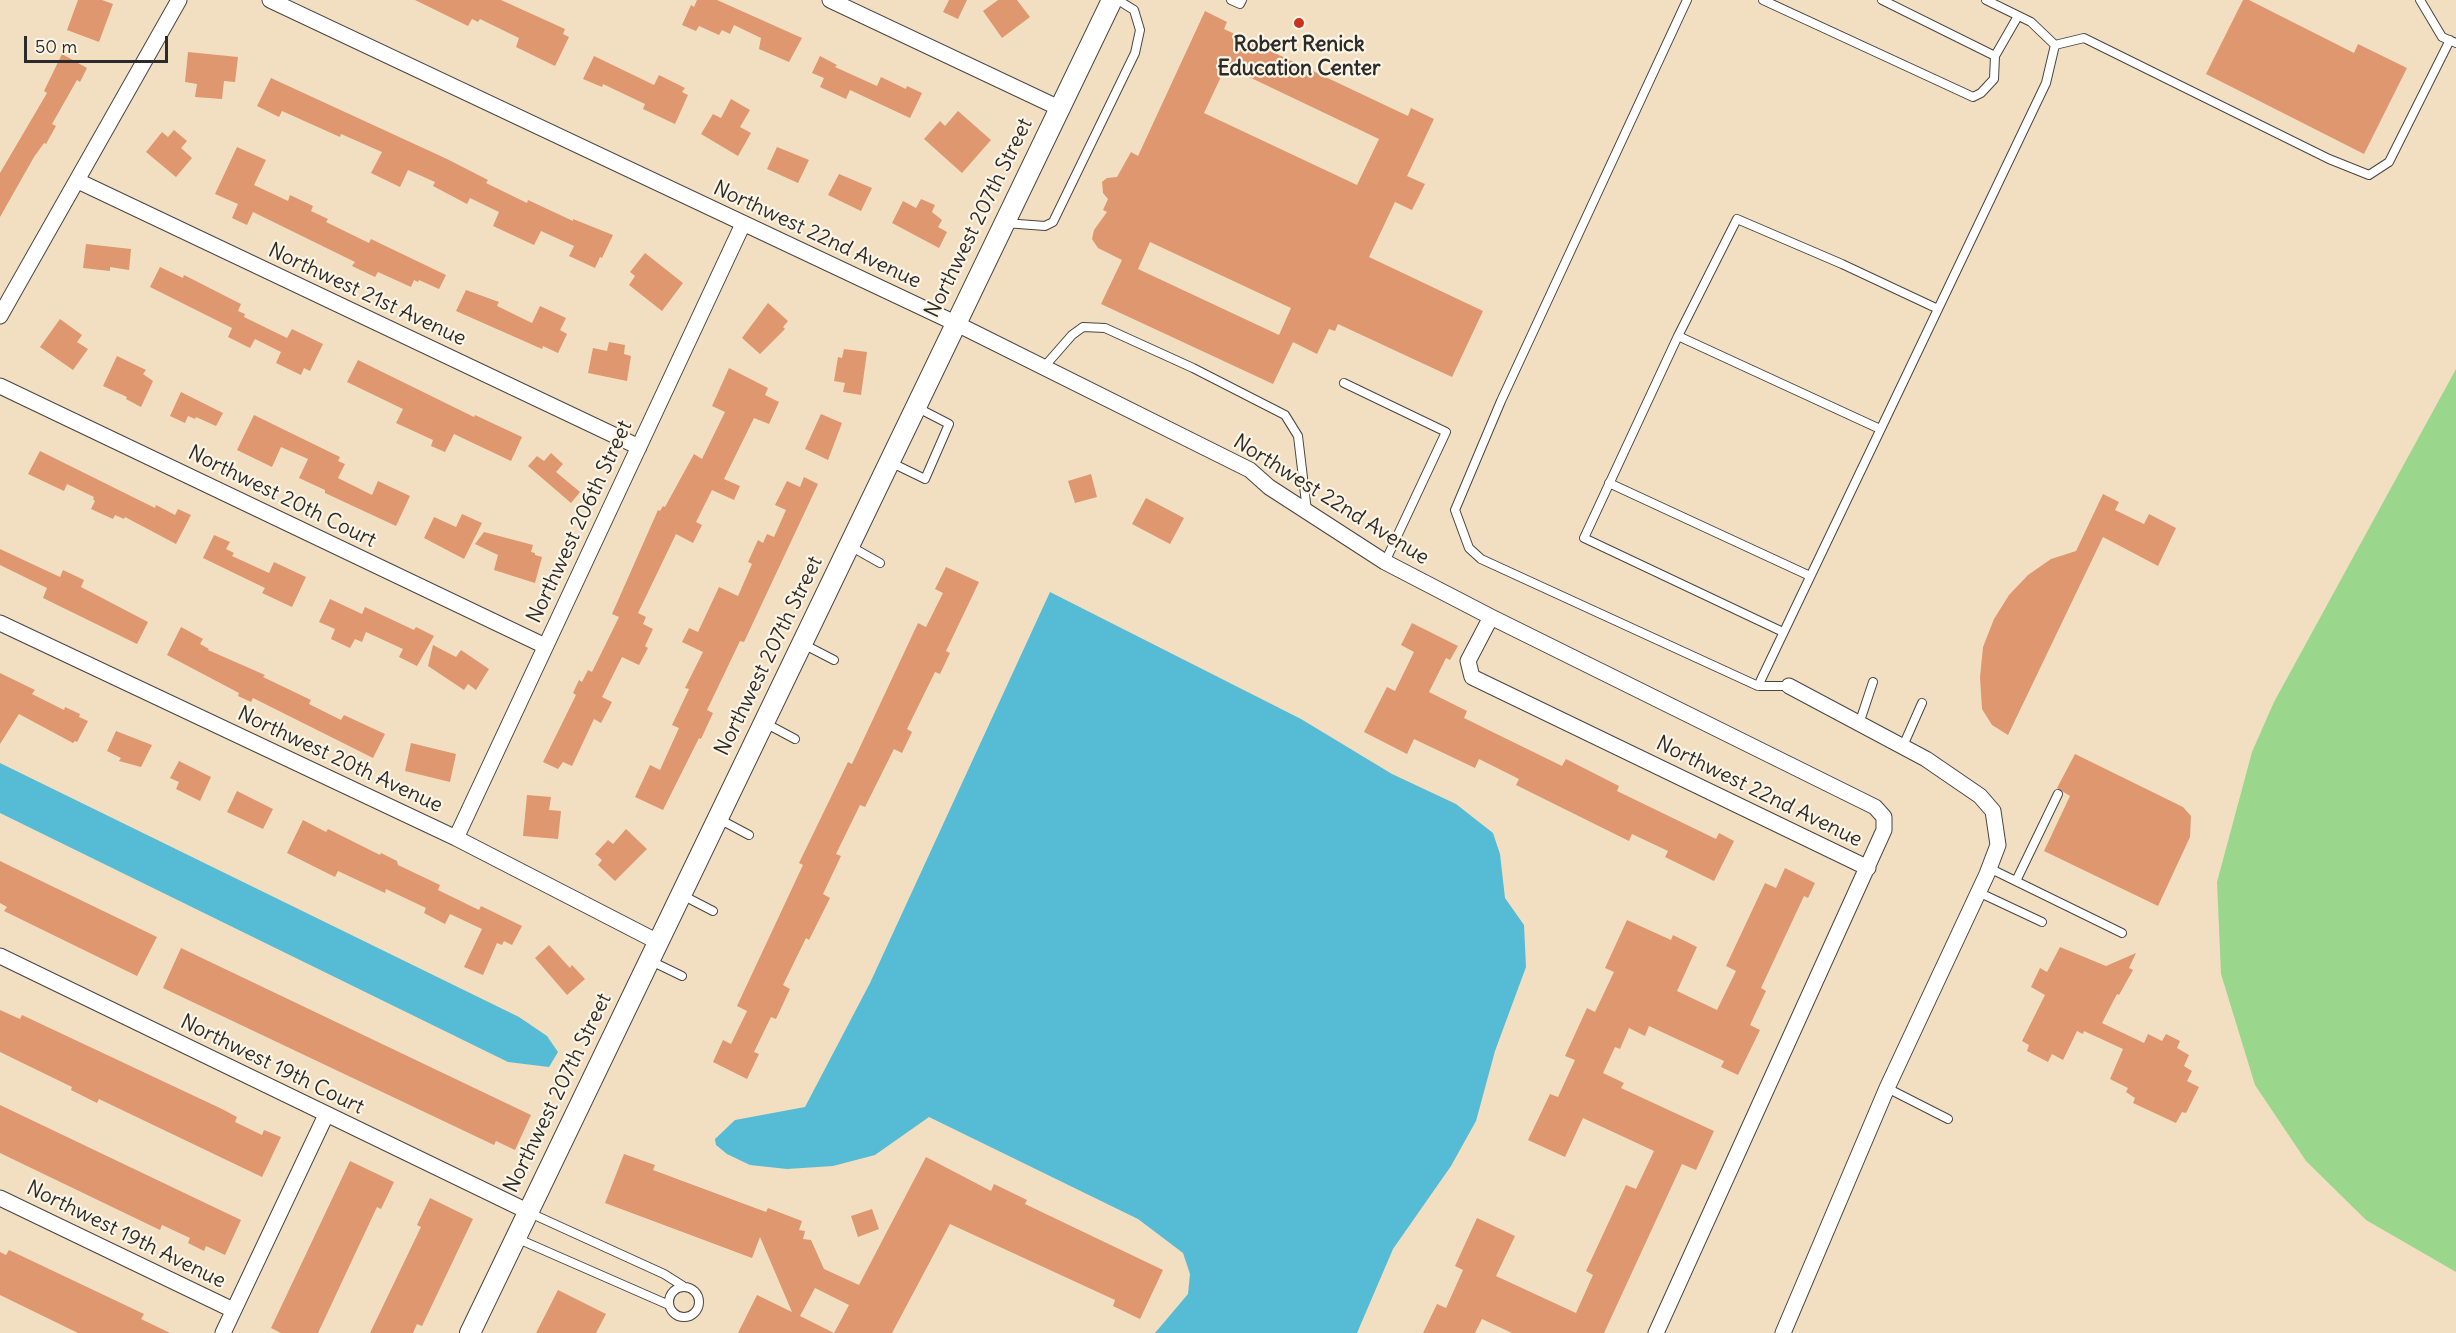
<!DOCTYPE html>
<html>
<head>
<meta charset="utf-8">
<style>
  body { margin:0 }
  #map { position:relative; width:2456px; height:1333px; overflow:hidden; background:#f2dfc1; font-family:Delius,sans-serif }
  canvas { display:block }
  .scale { position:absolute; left:24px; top:36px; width:144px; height:27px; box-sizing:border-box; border:3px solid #2b2b2b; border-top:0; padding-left:8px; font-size:18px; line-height:21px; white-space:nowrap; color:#2b2b2b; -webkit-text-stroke:4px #fcf5e5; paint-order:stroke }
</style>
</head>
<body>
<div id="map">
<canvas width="2456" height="1333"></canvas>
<div class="scale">50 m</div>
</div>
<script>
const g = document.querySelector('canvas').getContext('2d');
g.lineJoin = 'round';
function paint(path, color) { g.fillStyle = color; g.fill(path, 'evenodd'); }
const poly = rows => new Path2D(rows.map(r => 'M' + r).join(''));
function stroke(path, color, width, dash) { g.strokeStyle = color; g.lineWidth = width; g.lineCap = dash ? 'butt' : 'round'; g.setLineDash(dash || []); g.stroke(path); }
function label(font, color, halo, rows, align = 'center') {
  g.font = font + ' Delius,sans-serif'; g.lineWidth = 4.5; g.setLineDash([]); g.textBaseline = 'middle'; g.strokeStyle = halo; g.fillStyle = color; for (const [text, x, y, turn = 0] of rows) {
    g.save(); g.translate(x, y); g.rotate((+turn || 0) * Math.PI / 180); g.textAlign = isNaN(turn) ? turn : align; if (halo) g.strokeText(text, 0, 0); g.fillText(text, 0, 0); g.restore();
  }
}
paint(poly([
  [2456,369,2456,1272,2366,1220,2306,1161,2255,1085,2221,974,2217,882,2252,752,2274,702]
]), '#9ad78c');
paint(poly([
  [1050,592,1301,719,1392,774,1456,804,1493,833,1500,854,1505,898,1524,925,1526,967,1495,1051,1476,1121,1451,1166,1393,1249,1357,1333,1155,1333,1188,1294,1190,1274,1183,1253,1138,1219,929,1117,875,1155,833,1166,787,1169,750,1165,727,1154,716,1145,715,1139,735,1120,805,1107,870,983],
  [0,763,519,1017,547,1036,558,1052,549,1067,508,1062,0,813]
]), '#56bbd4');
paint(poly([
  [78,0,102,0,113,4,99,42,67,30],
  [415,0,501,0,565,29,563,34,569,37,555,66,516,47,519,38,480,19,478,22,472,19,468,26],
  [697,0,717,0,802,38,789,62,759,49,761,38,734,25,730,34,722,30,719,35,699,26,696,31,682,25,691,5,694,7],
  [949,0,967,0,958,19,943,12],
  [998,0,1017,0,1030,17,1002,38,983,11],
  [2243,0,2249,0,2354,53,2358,44,2407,68,2364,154,2206,74],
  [1205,11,1227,22,1224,29,1408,116,1411,108,1434,119,1407,176,1425,184,1412,210,1395,202,1369,257,1483,311,1452,377,1338,324,1335,331,1329,329,1317,354,1293,342,1273,384,1101,304,1122,260,1098,248,1092,239,1094,230,1107,212,1103,210,1108,199,1103,193,1102,182,1107,178,1117,177,1131,152,1138,156],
  [1226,66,1379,139,1357,185,1204,113],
  [1150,242,1291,308,1279,335,1138,269],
  [188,52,238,57,235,82,224,81,222,99,195,97,197,84,185,82],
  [62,54,87,68,80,82,77,80,52,124,56,126,46,144,44,143,34,157,0,217,0,173,47,93,44,91],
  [594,56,654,85,659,75,685,88,682,92,688,95,675,124,643,109,645,104,603,84,602,87,583,79],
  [820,56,837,65,835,67,877,86,881,77,906,89,907,86,922,93,910,118,850,90,846,99,820,87,824,78,812,73],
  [271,78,447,159,488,180,486,183,527,203,528,200,573,221,573,219,613,235,602,258,600,257,595,268,569,256,574,246,541,231,534,245,493,226,499,212,470,198,467,204,433,186,435,182,408,170,400,187,371,173,382,152,341,134,340,137,282,111,279,117,257,106],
  [731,99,750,110,740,127,751,133,738,156,701,134,713,114,721,118],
  [958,111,991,140,962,173,924,139,940,121,945,126],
  [174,130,187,141,181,148,192,158,176,177,146,152,162,132,168,137],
  [237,147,266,160,254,185,288,201,290,195,313,206,311,211,328,219,326,222,369,243,371,239,446,275,439,289,419,280,418,282,414,280,411,287,378,272,375,277,352,266,355,262,253,212,247,225,232,218,238,204,215,194],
  [777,147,809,160,798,183,767,169],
  [839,174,872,188,861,211,828,195],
  [921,199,935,205,932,212,942,220,938,227,947,232,939,248,892,223,903,201,916,208],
  [86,244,131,249,129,270,110,267,110,271,83,268],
  [645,253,683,283,662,311,629,285,635,276,630,272],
  [160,267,183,278,184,275,241,304,238,311,245,314,244,317,287,338,292,329,323,344,310,371,304,368,301,375,276,363,281,352,255,339,250,348,228,337,232,328,150,287],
  [466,290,499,302,497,306,532,323,540,306,566,318,560,330,567,334,558,353,543,346,542,349,456,311],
  [768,303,788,321,783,327,785,329,760,354,742,338],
  [60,319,82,335,77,342,88,349,73,370,40,347],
  [609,342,625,345,624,354,631,356,627,381,588,373,593,348,607,351],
  [844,349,867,352,861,395,843,392,845,383,834,381,838,357,842,358],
  [117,356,146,370,143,374,153,381,141,407,126,399,127,397,103,386],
  [358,360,474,417,475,415,522,437,511,461,454,434,445,452,431,446,433,440,396,423,403,409,347,382],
  [729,368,768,388,765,395,779,402,769,424,754,418,724,479,740,486,734,500,712,490,696,522,702,525,693,543,676,534,638,613,646,617,643,624,653,629,645,646,648,648,639,665,622,657,602,697,612,702,601,723,594,719,572,766,563,762,558,769,543,762,576,695,573,693,579,680,582,682,588,670,592,672,619,617,612,614,658,510,660,511,663,506,665,507,694,454,702,459,725,412,712,406],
  [181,392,223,413,216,426,196,417,195,419,188,416,185,423,170,416],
  [821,414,842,423,828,460,805,449],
  [254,415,340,457,338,461,345,464,338,478,372,495,378,481,410,496,396,526,325,493,325,490,299,478,308,459,281,447,272,467,237,450],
  [40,451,155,508,156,505,175,515,178,509,191,515,176,544,125,517,124,519,115,515,113,519,91,509,95,501,93,499,94,497,67,484,64,491,28,474],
  [551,453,563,464,556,472,580,492,571,503,528,466,537,456,544,461],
  [1091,474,1097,497,1075,503,1068,481],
  [804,477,818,484,744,642,740,641,707,710,713,713,701,739,699,738,663,810,635,797,650,765,660,770,679,728,672,725,689,689,685,688,703,652,682,642,689,628,698,632,719,587,738,596,752,564,748,562,758,540,763,543,767,534,774,537,786,510,775,505,787,481,800,487],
  [2103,494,2119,502,2115,510,2144,524,2149,514,2176,528,2158,566,2103,537,2008,735,1992,725,1982,709,1980,677,1983,647,1994,619,2009,595,2028,575,2051,559,2076,551],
  [1146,498,1184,518,1170,544,1132,524],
  [462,514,482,523,464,559,424,538,434,517,456,527],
  [484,532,533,545,531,552,535,553,535,555,542,557,535,583,494,570,498,555,475,544],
  [214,535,230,542,226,549,234,553,232,556,269,573,274,562,306,577,292,607,262,593,265,588,203,558],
  [0,549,60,577,63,570,84,580,81,587,148,622,137,644,43,598,47,588,0,565],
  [946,567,979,582,946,651,950,653,940,674,935,672,907,729,912,732,902,753,894,749,865,807,860,805,836,854,841,856,823,894,830,898,809,940,806,938,783,985,790,989,776,1019,771,1017,754,1052,759,1054,747,1079,713,1062,723,1040,731,1044,747,1011,737,1006,803,865,799,863,848,762,852,764,918,623,926,627,943,593,935,589],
  [330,599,362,614,365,607,414,630,416,627,434,636,417,666,399,657,403,649,366,632,362,642,355,639,350,648,331,639,335,629,319,622],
  [1412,623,1458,646,1450,660,1446,658,1429,692,1467,711,1464,718,1562,766,1566,759,1619,786,1617,791,1716,839,1719,833,1734,841,1714,881,1665,857,1668,851,1632,834,1629,841,1516,785,1519,779,1479,759,1475,768,1414,739,1407,754,1364,732,1387,687,1395,691,1414,652,1401,645],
  [181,627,203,639,200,644,209,649,208,650,265,675,263,677,311,700,309,704,341,720,344,715,385,734,373,758,253,698,251,702,238,696,239,693,167,655],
  [433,645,456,657,461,650,489,669,476,690,468,684,464,690,428,666],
  [0,673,35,690,32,694,64,710,65,707,80,714,79,717,88,721,77,742,75,741,73,743,19,714,0,744],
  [116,731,152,745,141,767,119,761,121,758,107,751],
  [411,743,456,754,450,782,405,771],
  [2075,754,2183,807,2191,816,2190,837,2158,906,2044,851,2070,796,2057,788],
  [179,761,211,777,200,801,176,789,179,782,170,778],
  [237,791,273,809,263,829,227,812],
  [527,795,551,797,549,810,561,811,558,839,523,836],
  [303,820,326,832,328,829,380,855,381,853,397,861,398,865,440,885,438,890,479,910,481,906,522,926,512,945,504,941,502,945,497,943,483,975,464,967,482,929,450,914,445,924,424,913,426,908,386,889,385,893,338,871,335,877,287,853],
  [626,829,647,849,615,881,598,865,602,860,595,854,608,840,613,844],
  [0,861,157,937,137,976,4,911,7,907,0,903],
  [1785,868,1815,883,1808,898,1804,896,1761,988,1766,991,1750,1025,1760,1030,1738,1075,1721,1067,1724,1061,1649,1026,1645,1036,1629,1028,1620,1049,1615,1047,1603,1073,1624,1083,1621,1088,1714,1131,1696,1170,1682,1164,1604,1333,1512,1333,1482,1319,1475,1333,1423,1333,1437,1304,1446,1308,1463,1270,1455,1266,1477,1218,1515,1236,1496,1276,1576,1313,1593,1275,1586,1271,1626,1185,1636,1189,1654,1151,1583,1118,1565,1157,1528,1140,1550,1094,1558,1097,1575,1060,1565,1056,1587,1008,1595,1012,1614,972,1605,968,1627,920,1671,940,1673,935,1697,947,1677,991,1717,1010,1736,971,1726,966,1765,883,1776,888],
  [549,945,570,968,572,965,585,979,567,995,535,958],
  [2060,947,2106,966,2136,953,2129,968,2133,970,2119,995,2117,994,2102,1023,2144,1043,2148,1034,2162,1041,2166,1034,2180,1041,2177,1048,2189,1055,2184,1066,2192,1071,2187,1081,2199,1087,2186,1113,2182,1112,2176,1123,2133,1103,2135,1098,2126,1092,2128,1088,2110,1079,2123,1049,2084,1031,2083,1034,2077,1031,2063,1060,2052,1054,2048,1062,2027,1051,2029,1045,2022,1041,2045,995,2031,987,2040,968,2047,972],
  [181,948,531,1115,515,1150,496,1141,494,1145,163,988],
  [0,1010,20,1019,22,1015,222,1109,237,1117,235,1122,262,1135,264,1130,281,1137,262,1177,99,1099,97,1103,71,1090,72,1087,0,1052],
  [0,1105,241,1220,225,1255,206,1246,204,1251,188,1243,190,1238,162,1225,160,1230,0,1153],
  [624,1154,655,1165,653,1170,766,1212,768,1208,802,1221,799,1230,805,1231,803,1239,811,1240,824,1269,859,1285,926,1157,991,1191,994,1184,1027,1200,1025,1204,1163,1270,1140,1319,1113,1306,1115,1300,950,1224,892,1333,738,1333,757,1295,792,1312,760,1237,752,1258,605,1203],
  [815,1288,849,1305,834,1333,800,1316],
  [350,1161,394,1182,381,1209,377,1207,318,1333,281,1333,271,1328],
  [430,1198,473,1219,422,1326,417,1324,413,1333,370,1333,421,1227,417,1225],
  [872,1209,879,1229,858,1237,851,1216],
  [9,1250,144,1314,141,1319,170,1333,78,1333,0,1295,0,1252,6,1255],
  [558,1290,606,1314,596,1333,536,1333]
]), '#de976f');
const service = poly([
  [1231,0,1240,4,1242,0],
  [1687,0,1501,401,1455,510,1469,548,1481,559,1758,686,2046,83,2055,45,2031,22,1986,0],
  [1763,0,1973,97,1981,93,1994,79,1995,56,2018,16],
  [1882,0,1995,56],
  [2420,0,2442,37,2456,43],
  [2055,45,2084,38,2329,159,2369,175,2389,162,2450,40],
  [1005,223,1045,226,1053,222,1135,53,1140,30,1134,10,1118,0],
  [1678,336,1584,538,1783,632],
  [1044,367,1072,335,1083,327,1105,328,1193,368,1285,415,1298,436,1307,511],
  [1344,383,1446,432,1385,562],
  [1880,429,1678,336,1737,219,1842,264,1938,309],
  [890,462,925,479,949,424,918,408],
  [1609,483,1810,576],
  [850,546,880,563],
  [803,644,834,660],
  [1758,686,1789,686],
  [765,723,795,739],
  [1859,724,1873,682],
  [1903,746,1922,703],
  [719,819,749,835],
  [1989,868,2122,933],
  [2016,881,2058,794],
  [1978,892,2042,922],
  [682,895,713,911],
  [651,961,682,976],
  [1887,1088,1948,1119],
  [530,1213,664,1274,683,1286],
  [516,1238,669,1305],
  '669 1302a15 15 0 1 1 30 0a15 15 0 1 1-30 0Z'
]);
const minor = poly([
  [270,0,955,323,1250,470,1269,487,1385,562,1491,617,1875,807,1884,817,1884,830,1656,1333],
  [830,0,1059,108],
  [78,181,639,447],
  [0,316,179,0],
  [0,386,545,646],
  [1491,617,1468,661,1472,677,1868,868],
  [0,623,456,838,658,942],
  [456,838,743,224],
  [0,956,527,1211],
  [0,1198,233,1310],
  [223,1333,326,1115],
  [1783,1333,1887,1088,1987,874,1998,845,1993,811,1980,796,1926,759,1789,686]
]);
const tertiary = poly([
  [470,1333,1112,0]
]);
stroke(service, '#494642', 10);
stroke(minor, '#494642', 17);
stroke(tertiary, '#494642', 22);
stroke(service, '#fff', 8);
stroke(minor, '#fff', 15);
stroke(tertiary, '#fff', 20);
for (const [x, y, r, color] of [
  [1299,23,6,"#c8321e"]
]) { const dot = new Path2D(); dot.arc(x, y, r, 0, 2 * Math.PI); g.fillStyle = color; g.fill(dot); stroke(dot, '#fcf5e5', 2); }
label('bold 21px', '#2b2b2b', '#fcf5e5', [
  ["Robert Renick",1299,45],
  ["Education Center",1299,69]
]);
label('21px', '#2b2b2b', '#fcf5e5', [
  ["Northwest 207th Street",979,218,-64],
  ["Northwest 22nd Avenue",817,235,25],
  ["Northwest 21st Avenue",367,295,25],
  ["Northwest 20th Court",282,497,26],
  ["Northwest 22nd Avenue",1331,500,32],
  ["Northwest 206th Street",580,522,-65],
  ["Northwest 207th Street",769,656,-64],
  ["Northwest 20th Avenue",340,760,25],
  ["Northwest 22nd Avenue",1759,792,26],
  ["Northwest 19th Court",272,1065,26],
  ["Northwest 207th Street",558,1093,-64],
  ["Northwest 19th Avenue",126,1235,26]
]);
</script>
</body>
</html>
